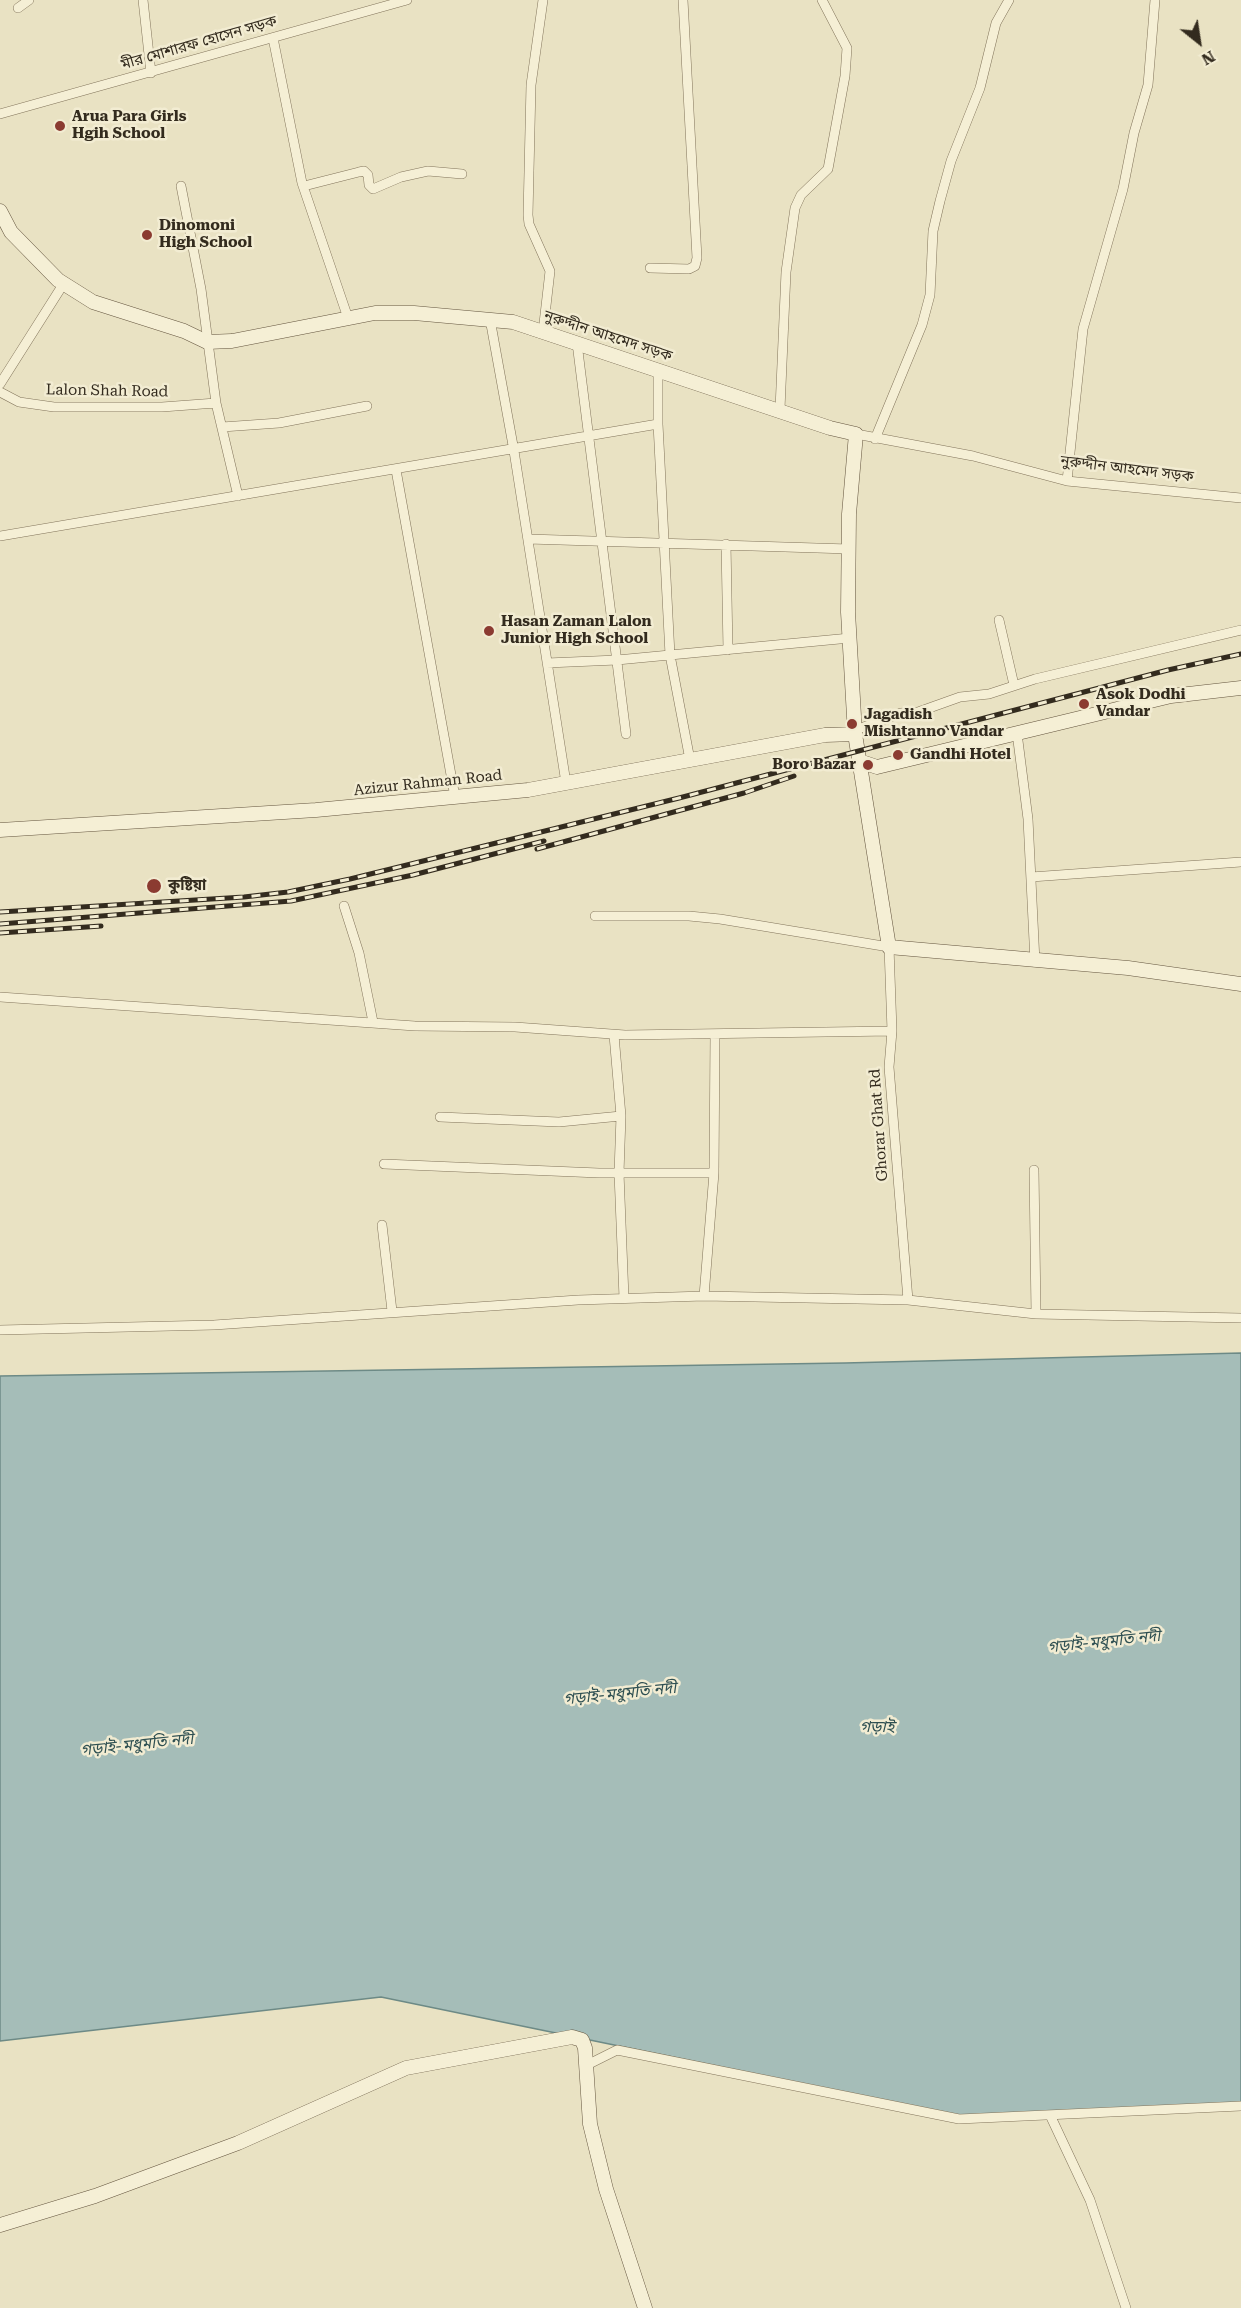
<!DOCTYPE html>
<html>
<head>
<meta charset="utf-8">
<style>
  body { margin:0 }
  #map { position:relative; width:1241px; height:2308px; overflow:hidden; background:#e9e2c3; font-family:"Roboto Serif",serif }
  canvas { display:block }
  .north { position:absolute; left:1169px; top:12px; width:60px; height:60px; -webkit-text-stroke:4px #f2ecd2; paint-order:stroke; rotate:150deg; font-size:16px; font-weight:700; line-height:24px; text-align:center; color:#332b1e }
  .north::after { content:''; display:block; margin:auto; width:21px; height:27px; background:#332b1e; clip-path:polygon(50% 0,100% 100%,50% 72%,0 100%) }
</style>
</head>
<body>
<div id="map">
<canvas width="1241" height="2308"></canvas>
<div class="north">N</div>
</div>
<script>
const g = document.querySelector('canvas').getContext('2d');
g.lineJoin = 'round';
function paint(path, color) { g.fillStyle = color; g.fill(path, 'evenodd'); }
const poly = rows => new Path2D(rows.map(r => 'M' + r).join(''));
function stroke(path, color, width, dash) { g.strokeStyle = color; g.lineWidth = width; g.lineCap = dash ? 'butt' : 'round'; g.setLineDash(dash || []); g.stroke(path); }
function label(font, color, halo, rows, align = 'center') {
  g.font = font + ' "Roboto Serif","Noto Sans Bengali",serif'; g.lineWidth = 5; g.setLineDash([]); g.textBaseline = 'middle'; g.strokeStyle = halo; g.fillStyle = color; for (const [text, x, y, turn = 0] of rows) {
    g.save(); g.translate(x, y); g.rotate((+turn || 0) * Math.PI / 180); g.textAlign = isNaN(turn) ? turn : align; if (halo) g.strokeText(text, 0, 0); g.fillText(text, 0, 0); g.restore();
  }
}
const water = poly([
  [1241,1353,1241,2103,959,2116,381,1997,0,2041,0,1376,845,1363,1241,1353]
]);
paint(water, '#a5bdb8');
stroke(water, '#6d8a86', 1.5);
const street = poly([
  [143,0,151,73],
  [18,8,29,0],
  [273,38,302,183,348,318],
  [0,114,407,0],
  [181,186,201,289,216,403,238,496],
  [304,186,359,172,364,171,368,175,369,185,373,189,401,177,428,171,462,174],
  [650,268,689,269,695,266,697,258,683,0],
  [490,319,514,451,566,783],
  [543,332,550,271,529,224,528,215,531,85,543,0],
  [577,343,626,734],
  [658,369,658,424,670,655,690,760],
  [0,384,64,283],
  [0,392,19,402,54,407,162,407,216,403],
  [780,409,786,272,795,208,801,195,828,169,845,76,847,48,822,0],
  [222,427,279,423,367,406],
  [856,434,973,456,1067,481,1241,498],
  [875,439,922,325,930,295,933,231,940,201,951,161,980,88,996,23,1009,0],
  [396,470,455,797],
  [1067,481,1083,329,1123,189,1134,133,1148,85,1155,0],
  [0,536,658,424],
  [528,539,849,549],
  [726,544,728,650],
  [999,620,1014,685],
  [547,663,617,660,850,638],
  [856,730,901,713,918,712,960,697,989,694,1035,679,1241,630],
  [1017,733,1028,819,1035,962],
  [1031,877,1241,862],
  [344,906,359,953,373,1022],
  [595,916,689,916,720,919,889,947,892,1031,889,1067,908,1300],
  [0,997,415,1026,515,1027,625,1035,892,1031],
  [614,1035,621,1116,619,1173,624,1298],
  [440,1117,559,1122,621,1116],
  [384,1164,599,1173,714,1173],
  [1034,1170,1036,1314],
  [382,1225,392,1311],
  [704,1296,714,1173,715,1034],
  [0,1330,214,1325,578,1300,704,1296,908,1300,1036,1314,1241,1318],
  [585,2066,617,2050,959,2119,1241,2106],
  [1050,2115,1090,2200,1126,2308]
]);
const secondary = poly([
  [0,211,11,232,58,280,93,302,184,331,207,342,232,341,375,313,414,313,513,322,830,428,856,434,849,514,848,612,855,734,889,947,1128,968,1241,984],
  [862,762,877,767,1171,696,1241,688],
  [0,830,316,810,528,790,825,735,855,734],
  [0,2225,95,2196,238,2143,406,2068,572,2037,582,2040,585,2048,590,2124,606,2189,645,2308]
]);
stroke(street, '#82745b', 10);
stroke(secondary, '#64553f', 15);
stroke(street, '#f5efd5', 9);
stroke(secondary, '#f5efd5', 14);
const rail = poly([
  [537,849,744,793,794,776],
  [0,912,244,897,288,892,350,879,679,798,1168,670,1241,654],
  [0,924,291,901,413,875,544,841],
  [0,933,101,926]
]);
stroke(rail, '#332b1e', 5);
stroke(rail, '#f2ecd2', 3, [9]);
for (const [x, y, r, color] of [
  [60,126,6,"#8b3b31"],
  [147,235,6,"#8b3b31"],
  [489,631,6,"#8b3b31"],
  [1084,704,6,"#8b3b31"],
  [852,724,6,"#8b3b31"],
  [898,755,6,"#8b3b31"],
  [868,765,6,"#8b3b31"],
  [154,886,8,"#8b3b31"]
]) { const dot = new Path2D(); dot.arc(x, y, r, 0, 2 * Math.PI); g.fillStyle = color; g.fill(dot); stroke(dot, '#f2ecd2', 2); }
label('15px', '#332b1e', '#f2ecd2', [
  ["মীর মোশারফ হোসেন সড়ক",199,43,-16],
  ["নুরুদ্দীন আহমেদ সড়ক",608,336,18],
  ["Lalon Shah Road",107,391,1],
  ["নুরুদ্দীন আহমেদ সড়ক",1127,469,7],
  ["Azizur Rahman Road",428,783,-6],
  ["Ghorar Ghat Rd",879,1125,-94]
]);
label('bold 15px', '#332b1e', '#f2ecd2', [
  ["Arua Para Girls",72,117],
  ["Hgih School",72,134],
  ["Dinomoni",159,226],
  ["High School",159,243],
  ["Hasan Zaman Lalon",501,622],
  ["Junior High School",501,639],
  ["Asok Dodhi",1096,695],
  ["Vandar",1096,712],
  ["Jagadish",864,715],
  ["Mishtanno Vandar",864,732],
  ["Gandhi Hotel",910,755],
  ["Boro Bazar",856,765,"right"],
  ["কুষ্টিয়া",168,886]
], 'left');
label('italic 16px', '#2f5052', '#f2ecd2', [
  ["গড়াই-মধুমতি নদী",1104,1642,-6],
  ["গড়াই-মধুমতি নদী",620,1694,-6],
  ["গড়াই",877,1727],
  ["গড়াই-মধুমতি নদী",137,1745,-6]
]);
</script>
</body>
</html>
